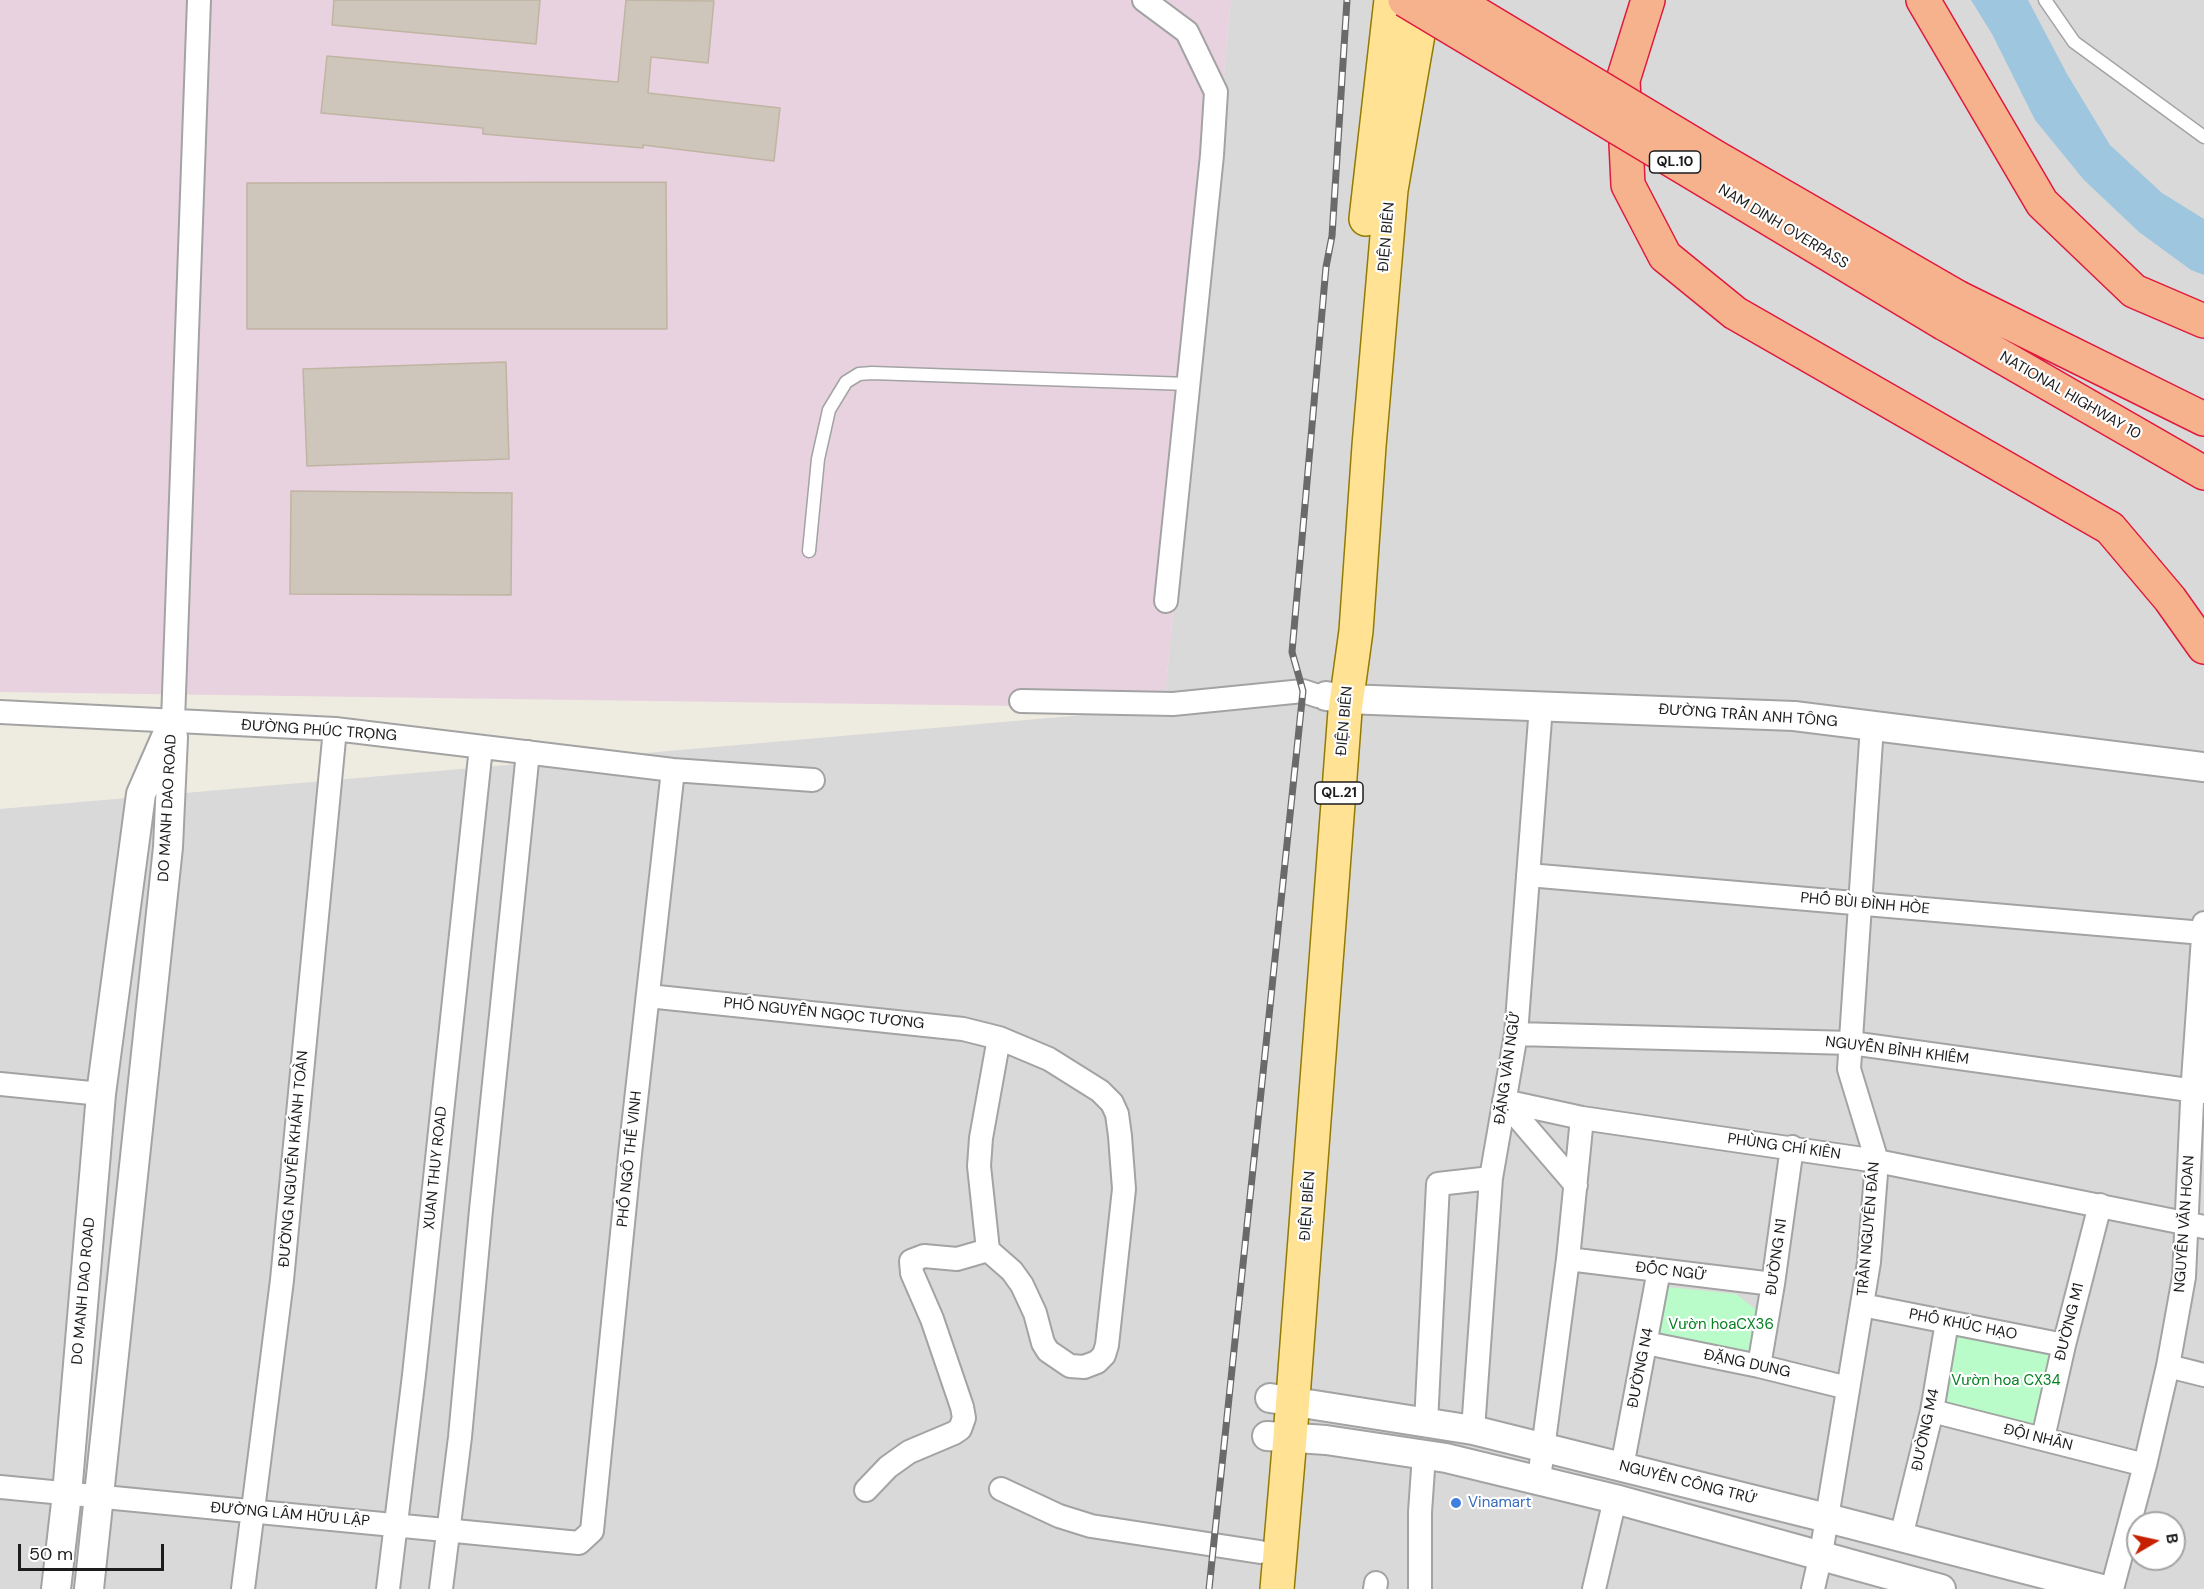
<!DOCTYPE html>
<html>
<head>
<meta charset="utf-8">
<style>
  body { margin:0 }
  #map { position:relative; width:2204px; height:1589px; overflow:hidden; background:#eeece0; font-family:"DM Sans",sans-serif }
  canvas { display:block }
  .north { position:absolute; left:2126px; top:1511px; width:60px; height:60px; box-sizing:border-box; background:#fff; border:2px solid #a4a4a4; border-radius:50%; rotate:81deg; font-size:16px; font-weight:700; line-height:24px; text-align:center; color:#1c1c1c }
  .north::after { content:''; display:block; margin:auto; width:21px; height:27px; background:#c72000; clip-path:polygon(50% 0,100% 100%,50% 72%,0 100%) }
  .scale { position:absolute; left:18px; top:1544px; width:146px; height:27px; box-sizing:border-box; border:3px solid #1c1c1c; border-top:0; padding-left:8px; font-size:18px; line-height:21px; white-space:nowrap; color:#1c1c1c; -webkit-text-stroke:4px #fff; paint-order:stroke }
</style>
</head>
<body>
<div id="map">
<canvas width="2204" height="1589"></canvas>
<div class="north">B</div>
<div class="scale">50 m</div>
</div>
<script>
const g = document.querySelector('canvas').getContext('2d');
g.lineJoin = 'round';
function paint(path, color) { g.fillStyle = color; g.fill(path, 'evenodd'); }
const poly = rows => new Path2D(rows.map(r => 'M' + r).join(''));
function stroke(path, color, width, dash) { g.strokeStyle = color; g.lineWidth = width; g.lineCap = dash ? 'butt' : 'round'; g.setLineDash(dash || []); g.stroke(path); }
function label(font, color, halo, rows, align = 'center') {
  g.font = font + ' "DM Sans",sans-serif'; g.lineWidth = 4.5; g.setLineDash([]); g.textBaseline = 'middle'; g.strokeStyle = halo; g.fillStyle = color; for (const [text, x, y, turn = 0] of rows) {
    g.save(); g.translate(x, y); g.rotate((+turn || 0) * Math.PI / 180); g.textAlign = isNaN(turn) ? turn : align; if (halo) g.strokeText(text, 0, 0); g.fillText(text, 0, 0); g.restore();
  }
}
paint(poly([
  [1231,0,2204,0,2204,1589,0,1589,0,809,1164,708],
  [2138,1523,2174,1523,2174,1559,2138,1559]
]), '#dad9d9');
paint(poly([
  [0,0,1231,0,1164,708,0,692]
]), '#e8d2e0');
paint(poly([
  [1658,1286,1736,1294,1758,1311,1759,1366,1646,1343],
  [1958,1334,2051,1351,2034,1426,1938,1402,1947,1343]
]), '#b9fcc9');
paint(poly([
  [1971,0,2028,0,2067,74,2110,145,2162,193,2204,219,2204,275,2191,270,2139,232,2084,180,2035,120,1992,34]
]), '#9ec6df');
const building = poly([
  [334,0,540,0,536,44,332,25,334,0],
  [626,0,714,1,708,63,651,57,648,93,780,108,774,161,643,145,643,148,483,134,483,128,321,113,327,56,618,82,626,0],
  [666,182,667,329,247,329,247,183,666,182],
  [506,362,509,459,307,466,303,369,506,362],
  [291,491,512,493,511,595,290,594,291,491]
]);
paint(building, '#cec6ba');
stroke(building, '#c0b4a2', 1.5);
const service = poly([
  [2045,0,2074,42,2204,137],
  [809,551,818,459,829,410,846,382,859,374,872,373,1188,384]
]);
const minor = poly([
  [1144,0,1187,32,1216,92,1212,155,1166,601],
  [1021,701,1173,704,1303,691,1318,696,1326,696],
  [0,712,335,729,673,770,813,780],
  [173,721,199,0],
  [1528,875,2203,933],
  [648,996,963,1029,999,1038,1049,1059,1100,1091,1112,1103,1117,1114,1120,1136,1124,1189,1107,1345,1104,1355,1097,1362,1084,1367,1070,1366,1048,1351,1043,1343,1035,1313,1022,1285,1012,1271,988,1250,979,1166,981,1138,999,1038],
  [1516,1034,1851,1043,2204,1092],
  [0,1084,101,1094],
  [1504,1101,1582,1118,1877,1161,2204,1227],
  [1504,1101,1576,1185],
  [1568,1259,1773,1284],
  [1862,1305,2064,1345],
  [1646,1343,1759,1366,1848,1388],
  [1759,1366,1773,1284,1792,1147],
  [2168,1366,2204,1375],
  [1932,1411,2145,1465],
  [1426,1423,1438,1184,1491,1178],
  [1473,1430,1491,1178,1516,1034,1541,706],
  [2043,1438,2064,1345,2100,1205],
  [1622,1467,1659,1270],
  [1539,1479,1568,1259,1582,1118],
  [0,1487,579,1543,592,1531,630,1154,673,770],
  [1001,1489,1059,1516,1091,1526,1260,1552],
  [866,1490,888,1467,909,1452,954,1433,960,1429,964,1418,962,1407,932,1319,912,1273,911,1261,924,1256,957,1259,988,1250],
  [1901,1537,1932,1411,1947,1322],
  [243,1589,282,1280,335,729],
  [388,1589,414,1375,481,747],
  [441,1589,460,1437,481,1210,528,752],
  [1375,1589,1376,1583],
  [1420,1589,1420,1512,1424,1455],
  [1594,1589,1615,1499],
  [1813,1589,1821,1554,1869,1262,1877,1161,1849,1069,1872,726],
  [2112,1589,2145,1465,2168,1366,2184,1277,2193,1080,2204,923]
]);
const tertiary = poly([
  [1326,696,1346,699,1794,716,2204,767],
  [1270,1398,1473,1430,1827,1518,2102,1589],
  [1267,1436,1326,1440,1446,1458,1615,1499,1941,1589],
  [56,1589,67,1494,101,1094,141,794,173,721],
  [89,1589,168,847,173,737]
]);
const primary = poly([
  [1366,219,1391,0],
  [1277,1589,1290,1437,1345,711,1356,631,1369,446,1391,190,1424,0]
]);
const trunk = poly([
  [1648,0,1623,80,1628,185,1665,256,1735,313,2110,528,2170,599,2204,647],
  [1923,0,2042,203,2134,291,2204,321],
  [1959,298,2204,419],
  [1945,324,2204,473]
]);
stroke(service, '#a3a3a3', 15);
stroke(minor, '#a3a3a3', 26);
stroke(tertiary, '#a3a3a3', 32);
stroke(primary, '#937a00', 36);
stroke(trunk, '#e0193e', 36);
stroke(service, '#fff', 12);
stroke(minor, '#fff', 22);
stroke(tertiary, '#fff', 28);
stroke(primary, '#ffe294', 33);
stroke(trunk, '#f5b28c', 33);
const rail = poly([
  [1209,1589,1303,691,1292,652,1326,267,1332,236,1347,0]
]);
stroke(rail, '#6a6a6a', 7);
stroke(rail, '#fff', 4.5, [14]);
const trunkBridge = poly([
  [1405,0,1945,324],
  [1454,0,1715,157,1959,298]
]);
stroke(trunkBridge, '#e0193e', 36, []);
stroke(trunkBridge, '#f5b28c', 33);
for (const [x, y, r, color] of [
  [1456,1503,6,"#3f7fe0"]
]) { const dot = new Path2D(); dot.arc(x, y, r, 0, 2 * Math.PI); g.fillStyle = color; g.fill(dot); stroke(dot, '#fff', 2); }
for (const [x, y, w] of [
  [1675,162,51],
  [1339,793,48]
]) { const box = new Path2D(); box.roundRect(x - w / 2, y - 11, w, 22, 4.5); g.fillStyle = '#fff'; g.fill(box); stroke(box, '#1c1c1c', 1.5); }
label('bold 14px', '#1c1c1c', null, [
  ["QL.10",1675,162],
  ["QL.21",1339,793]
]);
label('15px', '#1c1c1c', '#fff', [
  ["NAM DINH OVERPASS",1783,227,31],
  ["ĐIỆN BIÊN",1387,237,-85],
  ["NATIONAL HIGHWAY 10",2070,396,30],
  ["ĐƯỜNG TRẦN ANH TÔNG",1748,716,4],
  ["ĐIỆN BIÊN",1345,721,-85],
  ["ĐƯỜNG PHÚC TRỌNG",319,731,4],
  ["DO MANH DAO ROAD",168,808,-87],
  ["PHỐ BÙI ĐÌNH HÒE",1865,904,5],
  ["PHỐ NGUYỄN NGỌC TƯƠNG",824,1014,6],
  ["NGUYỄN BỈNH KHIÊM",1897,1051,7],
  ["ĐẶNG VĂN NGỮ",1508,1068,-82],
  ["PHÙNG CHÍ KIÊN",1784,1147,8],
  ["ĐƯỜNG NGUYỄN KHÁNH TOÀN",294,1159,-85],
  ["PHỐ NGÔ THẾ VINH",630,1159,-84],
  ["XUAN THUY ROAD",436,1168,-84],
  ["ĐIỆN BIÊN",1308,1206,-86],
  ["NGUYỄN VĂN HOAN",2185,1224,-86],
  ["TRẦN NGUYÊN ĐÁN",1869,1229,-85],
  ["ĐƯỜNG N1",1777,1257,-82],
  ["ĐỐC NGỮ",1671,1272,7],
  ["DO MANH DAO ROAD",84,1291,-85],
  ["ĐƯỜNG M1",2070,1322,-76],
  ["PHỐ KHÚC HẠO",1963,1325,11],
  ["ĐẶNG DUNG",1747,1364,12],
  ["ĐƯỜNG N4",1641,1368,-79],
  ["ĐƯỜNG M4",1926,1430,-78],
  ["ĐỘI NHÂN",2038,1438,14],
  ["NGUYỄN CÔNG TRỨ",1688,1483,14],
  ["ĐƯỜNG LÂM HỮU LẬP",290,1515,5]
]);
label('15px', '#057f22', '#fff', [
  ["Vườn hoaCX36",1721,1325],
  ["Vườn hoa CX34",2006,1381]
]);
label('15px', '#366cbe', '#fff', [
  ["Vinamart",1468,1503]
], 'left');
</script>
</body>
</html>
